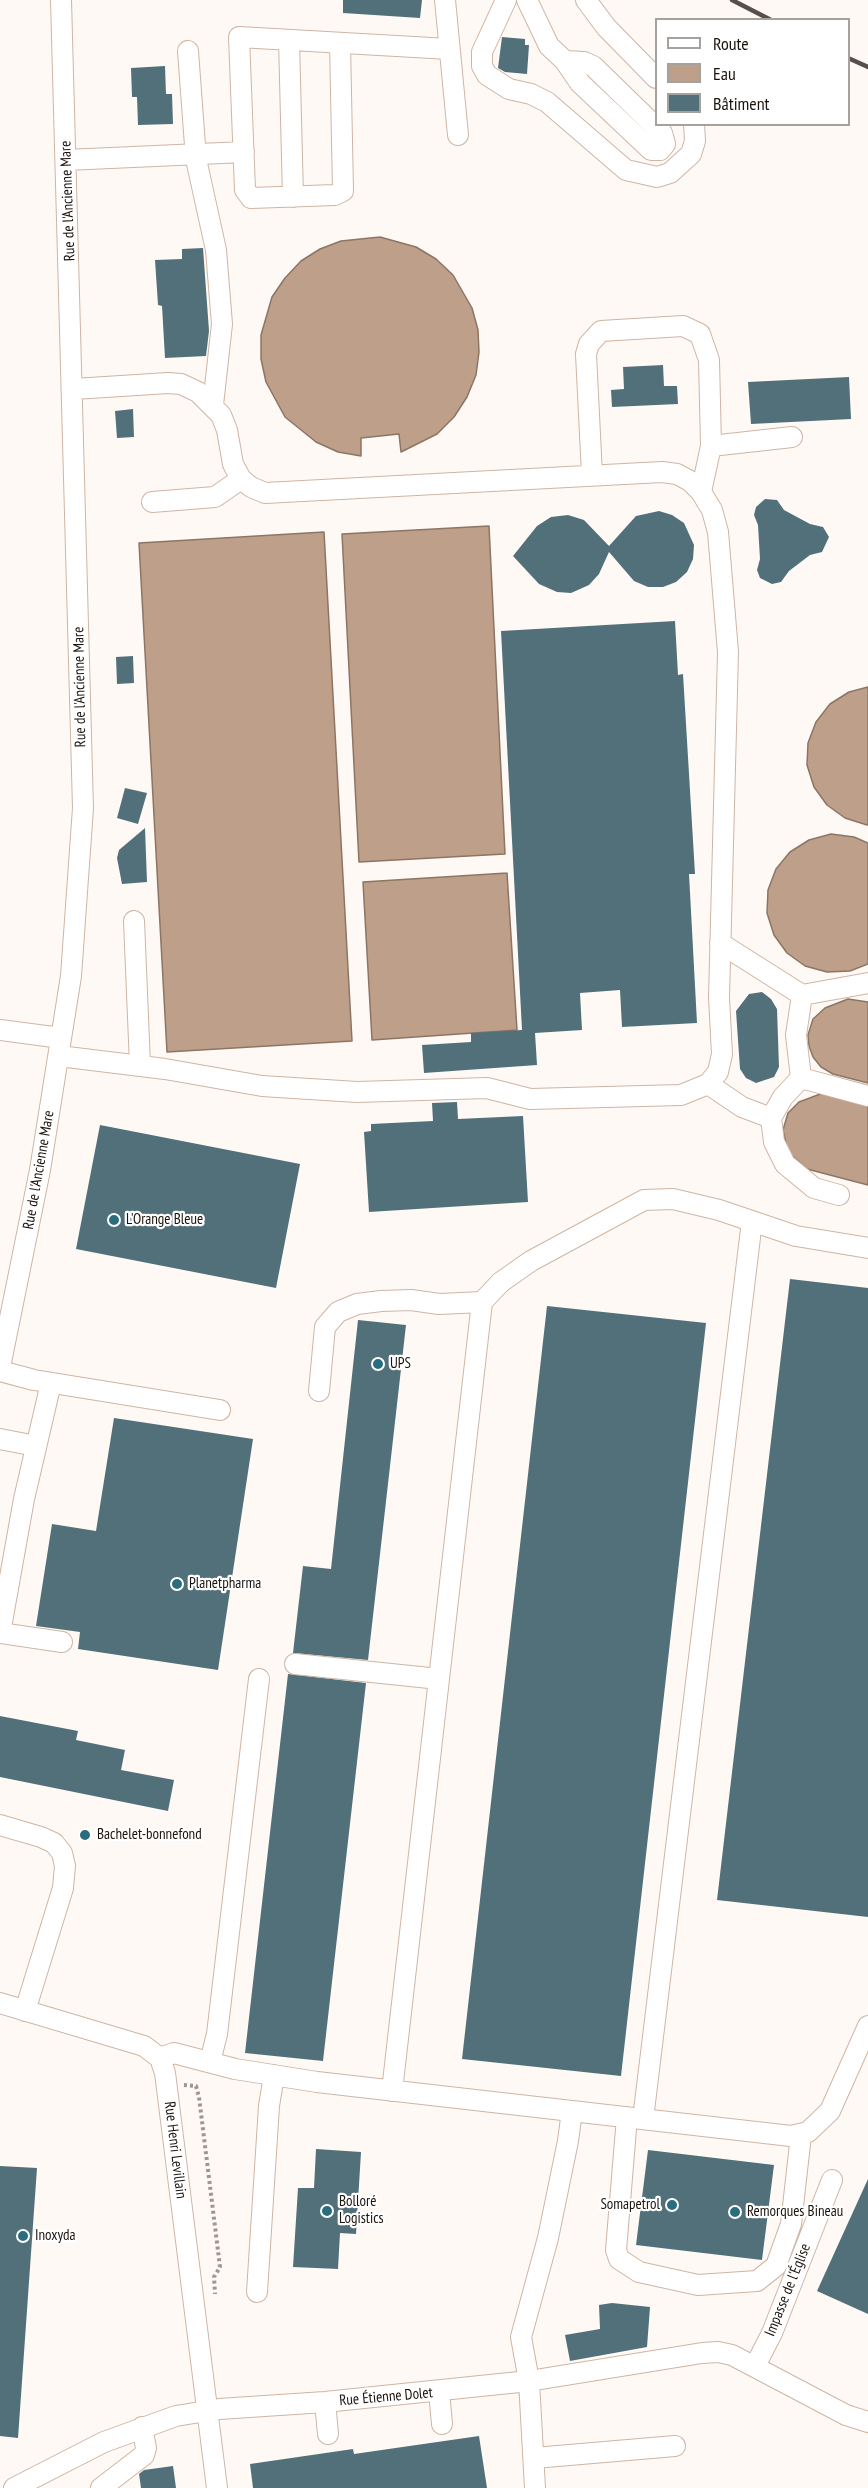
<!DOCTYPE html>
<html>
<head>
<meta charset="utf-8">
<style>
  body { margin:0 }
  #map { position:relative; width:868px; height:2488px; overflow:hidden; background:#fff9f6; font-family:"PT Sans Narrow",sans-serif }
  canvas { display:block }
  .legend { position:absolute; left:655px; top:18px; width:195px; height:108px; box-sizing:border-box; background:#fff; border:2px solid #a4a19e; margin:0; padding:8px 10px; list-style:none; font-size:18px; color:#1c130d }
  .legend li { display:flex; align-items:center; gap:12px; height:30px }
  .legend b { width:30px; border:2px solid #a4a19e }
</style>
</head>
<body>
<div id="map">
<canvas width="868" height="2488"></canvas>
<ul class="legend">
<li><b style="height:8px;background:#fff"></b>Route</li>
<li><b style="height:16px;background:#be9f8a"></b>Eau</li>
<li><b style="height:16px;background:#527079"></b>Bâtiment</li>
</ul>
</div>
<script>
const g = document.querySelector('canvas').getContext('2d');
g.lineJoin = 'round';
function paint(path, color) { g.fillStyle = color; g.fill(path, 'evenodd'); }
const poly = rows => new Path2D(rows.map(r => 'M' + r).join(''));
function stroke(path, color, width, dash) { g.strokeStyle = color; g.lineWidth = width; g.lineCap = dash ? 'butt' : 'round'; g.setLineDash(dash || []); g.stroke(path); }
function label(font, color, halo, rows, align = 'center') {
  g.font = font + ' "PT Sans Narrow",sans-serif'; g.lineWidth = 4.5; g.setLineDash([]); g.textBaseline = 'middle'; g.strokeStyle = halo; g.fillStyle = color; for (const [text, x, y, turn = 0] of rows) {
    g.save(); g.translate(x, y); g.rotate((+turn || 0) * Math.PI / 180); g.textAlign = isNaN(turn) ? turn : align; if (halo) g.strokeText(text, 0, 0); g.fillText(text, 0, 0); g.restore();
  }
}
const water = poly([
  [380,237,416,247,436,259,453,275,472,308,478,330,479,352,476,375,467,397,454,417,437,434,401,452,399,434,361,438,361,456,338,452,316,442,285,417,266,382,261,359,261,335,272,297,285,278,301,261,320,249,341,241,380,237],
  [489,526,505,854,359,862,342,534,489,526],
  [324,532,352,1041,167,1052,139,543,324,532],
  [868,687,868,825,867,825,845,818,827,805,814,787,807,765,808,743,816,722,830,704,849,692,868,687],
  [831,834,854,837,868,843,868,964,850,971,827,972,805,966,787,953,774,935,767,913,768,890,776,869,790,852,809,840,831,834],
  [507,873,517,1030,372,1040,363,882,507,873],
  [848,999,868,1002,868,1083,833,1074,821,1067,813,1057,809,1046,808,1035,813,1019,825,1008,848,999],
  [823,1093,868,1104,868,1185,807,1169,788,1152,783,1130,788,1113,799,1102,823,1093]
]);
paint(water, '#be9f8a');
stroke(water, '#8d7564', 1.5);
paint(poly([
  [343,0,422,0,420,18,343,13],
  [502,37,525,39,525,45,529,45,527,74,505,72,498,68],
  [165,66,166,94,172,94,173,124,138,125,137,97,132,97,131,68],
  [203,248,209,331,206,356,165,358,162,306,158,305,155,260,182,259,182,249],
  [663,365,664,386,677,386,678,404,612,407,611,390,624,389,623,367],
  [849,377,851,419,751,424,748,382],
  [133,409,134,437,117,438,115,411],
  [765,499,777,500,784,510,810,524,823,527,829,537,822,552,810,555,789,571,781,582,772,584,760,578,757,570,760,559,758,525,754,515,756,507],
  [659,511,672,515,684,523,694,545,693,559,687,572,676,582,663,587,648,587,634,581,609,552,599,574,589,585,571,593,557,592,539,584,513,556,537,526,551,517,568,515,584,520,609,546,636,516],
  [675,621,678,675,683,674,695,874,689,874,697,1023,622,1027,620,990,580,993,582,1030,535,1033,537,1065,424,1073,422,1045,471,1042,471,1033,522,1030,501,631],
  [133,656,134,683,117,684,116,657],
  [125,788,147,793,138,824,117,818],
  [145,828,147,882,122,884,117,858,119,850],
  [762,992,771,999,777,1009,779,1067,774,1077,756,1083,746,1078,740,1069,736,1011,749,994],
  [457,1102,458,1119,523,1116,528,1202,369,1212,364,1132,371,1131,371,1124,433,1121,432,1103],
  [100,1125,300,1164,276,1288,76,1249],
  [790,1279,868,1288,868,1917,717,1900],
  [547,1306,706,1323,621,2076,462,2059],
  [358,1320,406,1325,368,1660,293,1653,303,1566,331,1569],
  [114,1418,253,1439,218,1670,78,1649,80,1632,36,1626,52,1524,96,1531],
  [288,1674,366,1683,323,2061,245,2053],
  [0,1716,78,1731,76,1740,125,1750,121,1770,174,1780,168,1811,0,1777],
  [316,2149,361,2152,356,2234,340,2233,338,2269,293,2267,298,2188,314,2188],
  [648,2150,774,2165,762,2260,636,2245],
  [0,2166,37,2168,18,2438,0,2436],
  [868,2179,868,2314,817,2291],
  [612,2303,650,2307,647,2347,570,2361,565,2335,600,2329,599,2305],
  [479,2436,487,2488,253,2488,250,2464,353,2449,354,2454],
  [173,2466,176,2488,141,2488,139,2474,144,2470]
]), '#527079');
const minor = poly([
  [445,0,458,135],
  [506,0,482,52,482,66,487,75,509,89,531,94,547,102,626,170,657,177,670,173,691,154,695,141,694,124],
  [527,0,549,46,565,61,580,83,651,150,660,150,665,144,662,133,593,66,584,62,565,61],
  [586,0,606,27,656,78],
  [289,40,293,197],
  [340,43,343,191,335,195,251,198,245,190,239,37,449,49],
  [188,51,196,159,216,250,222,324,213,405],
  [66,160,244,152],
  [711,446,792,437],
  [592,475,586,354,589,344,601,331,683,326,700,334,709,360,711,446,701,492],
  [152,502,215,497,241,479],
  [134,921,140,1065],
  [720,943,802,995,868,983],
  [802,995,796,1035,801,1078,868,1096],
  [0,1030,61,1038],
  [59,1056,165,1069,262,1086,357,1092,487,1088,530,1099,681,1095,708,1084,718,1072,722,1054,719,998,728,652,718,532,712,510,701,492,690,481,677,474,662,472,265,493,251,487,241,479,233,464,227,430,221,415,198,392,181,384,168,383,74,389],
  [801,1078,783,1097,771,1118,774,1142,785,1164,814,1188,839,1195],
  [708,1084,742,1107,771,1118],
  [0,1367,40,1170,71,976,83,808,61,0],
  [0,1371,34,1380,220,1410],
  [319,1391,325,1327,338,1312,357,1304,381,1301,411,1300,439,1304,482,1302,501,1282,531,1261,644,1200,673,1199,719,1210,796,1236,868,1248],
  [0,1439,36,1446],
  [0,1633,24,1499,51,1383],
  [0,1633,62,1642],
  [295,1664,439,1679],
  [0,1825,41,1837,54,1843,62,1853,65,1866,63,1888,25,2011],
  [0,2003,144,2046,160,2058,165,2073,217,2488],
  [160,2058,174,2053,235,2069,317,2082,791,2136,808,2132,830,2111,868,2026],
  [210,2062,217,2034,259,1679],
  [392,2091,482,1302],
  [627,2117,616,2250,619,2259,639,2272,698,2285,757,2281,776,2266,791,2224,801,2135],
  [643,2119,752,1221],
  [257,2292,269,2106,274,2075],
  [755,2366,772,2333,832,2180],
  [439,2392,442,2424],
  [325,2402,328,2434],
  [534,2458,675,2446],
  [14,2488,104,2442,176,2416,219,2409,325,2402,529,2381,702,2353,718,2352,732,2355,846,2415,868,2422],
  [101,2488,144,2455,146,2448,142,2427],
  [535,2488,529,2381,521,2337,548,2238,568,2141,572,2111]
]);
stroke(minor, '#ceb5a4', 22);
stroke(poly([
  [184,2085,196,2086,199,2097,220,2267,214,2277,215,2294]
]), '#9d9692', 4, [3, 3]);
stroke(minor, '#fff', 20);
stroke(poly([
  [732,0,771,20],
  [848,58,868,67]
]), '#574f49', 4.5);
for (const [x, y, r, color] of [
  [114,1220,6,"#296d7e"],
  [378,1364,6,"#296d7e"],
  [177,1584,6,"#296d7e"],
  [85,1835,6,"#296d7e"],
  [672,2205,6,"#296d7e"],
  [327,2211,6,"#296d7e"],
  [735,2212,6,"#296d7e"],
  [23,2236,6,"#296d7e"]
]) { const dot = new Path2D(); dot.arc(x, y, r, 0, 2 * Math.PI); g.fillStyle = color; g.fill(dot); stroke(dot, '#fff', 2); }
label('15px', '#1c130d', '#fff', [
  ["Rue de l'Ancienne Mare",68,201,-92],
  ["Rue de l'Ancienne Mare",80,687,-91],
  ["Rue de l'Ancienne Mare",39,1170,-80],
  ["Rue Henri Levillain",175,2150,83],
  ["Impasse de l'Église",788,2290,-68],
  ["Rue Étienne Dolet",386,2397,-5]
]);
label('15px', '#1c130d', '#fff', [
  ["L'Orange Bleue",126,1220],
  ["UPS",390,1364],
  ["Planetpharma",189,1584],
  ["Bachelet-bonnefond",97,1835],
  ["Bolloré",339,2202],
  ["Logistics",339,2219],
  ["Somapetrol",660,2205,"right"],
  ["Remorques Bineau",747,2212],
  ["Inoxyda",35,2236]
], 'left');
</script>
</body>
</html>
